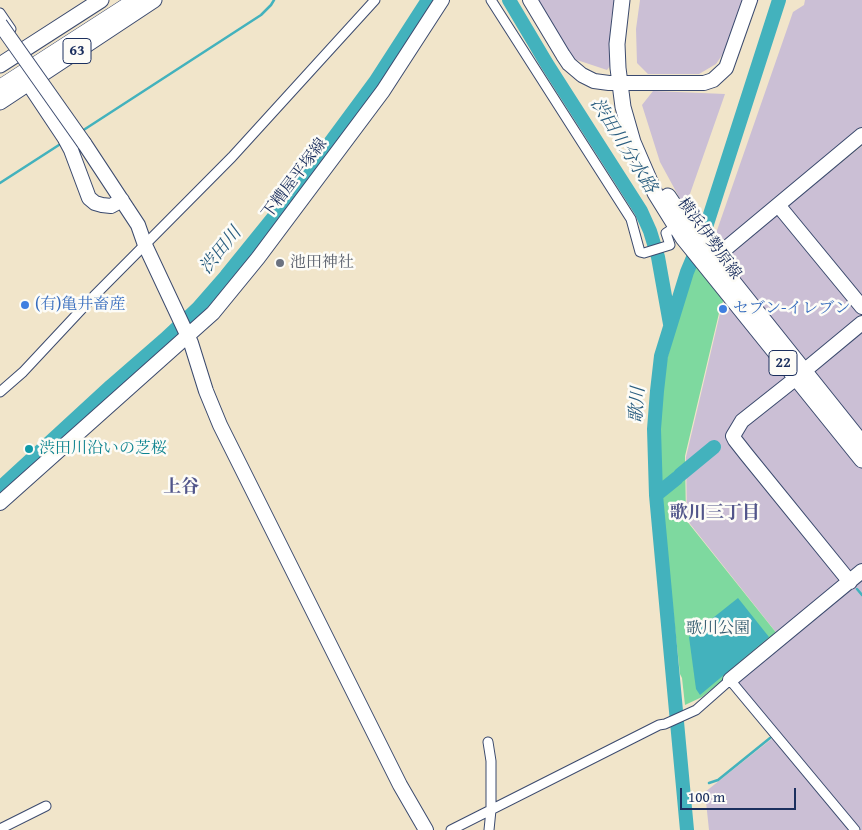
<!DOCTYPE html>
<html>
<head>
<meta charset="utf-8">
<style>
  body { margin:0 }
  #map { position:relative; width:862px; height:830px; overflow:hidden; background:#f1e5ca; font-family:"Gentium Book Plus",serif }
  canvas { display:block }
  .scale { position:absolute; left:680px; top:788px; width:116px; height:22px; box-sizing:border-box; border:2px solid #1b2f5e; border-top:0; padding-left:6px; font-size:15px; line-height:18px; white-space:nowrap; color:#1b2f5e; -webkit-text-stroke:4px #fdfcf7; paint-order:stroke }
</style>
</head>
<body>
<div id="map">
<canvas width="862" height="830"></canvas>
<div class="scale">100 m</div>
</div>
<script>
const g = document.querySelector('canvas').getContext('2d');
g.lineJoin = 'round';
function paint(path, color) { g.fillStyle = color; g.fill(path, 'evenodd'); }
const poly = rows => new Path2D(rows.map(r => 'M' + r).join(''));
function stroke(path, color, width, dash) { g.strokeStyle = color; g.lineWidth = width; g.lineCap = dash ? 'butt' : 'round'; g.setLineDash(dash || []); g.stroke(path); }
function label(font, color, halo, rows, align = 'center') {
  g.font = font + ' "Gentium Book Plus","Noto Serif JP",serif'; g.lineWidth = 5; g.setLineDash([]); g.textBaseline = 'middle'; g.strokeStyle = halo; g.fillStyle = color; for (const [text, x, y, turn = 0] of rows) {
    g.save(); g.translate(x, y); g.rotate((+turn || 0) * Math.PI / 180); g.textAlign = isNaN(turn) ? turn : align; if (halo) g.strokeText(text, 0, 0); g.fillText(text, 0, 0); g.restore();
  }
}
paint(poly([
  [536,0,615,0,611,19,610,66,607,70,574,59,561,43],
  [640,0,759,0,716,64,699,74,648,74,637,63,636,29],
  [805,0,862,0,862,127,729,240,714,239,793,12,804,5],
  [653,91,725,94,685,208,660,162,642,105],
  [862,146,862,830,709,830,705,792,779,733,735,680,779,636,687,520,686,457,722,305,726,301,732,251]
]), '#cbbfd5');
paint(poly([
  [693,265,696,265,724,299,720,309,685,456,686,520,778,635,702,697,685,705,682,678,680,674,660,490,657,430,659,393,662,377]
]), '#7ed99f');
paint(poly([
  [738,598,769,637,700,695,696,689,689,637]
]), '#43b2bd');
stroke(poly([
  [82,131,261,15,271,5,274,0],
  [0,183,62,143],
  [857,589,862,595],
  [709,783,718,780,770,738]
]), '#43b2bd', 2.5);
stroke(poly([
  [509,0,547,64,641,211,650,231,658,257,670,324],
  [680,475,714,447],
  [0,488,111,386,165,339,198,308,226,276,290,197,375,82,428,0],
  [656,495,677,478],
  [687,830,656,495,654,429,657,391,661,356,687,272,706,227,779,0]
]), '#43b2bd', 14);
const street = poly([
  [491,0,631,219,640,252,644,253,670,245,666,233,675,227],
  [0,13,11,29],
  [0,392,23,372,94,296,232,157,375,0],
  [488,742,491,761,491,810,489,830],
  [0,829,46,806],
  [451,830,659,725,665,724,696,710,730,680,855,830]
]);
const secondary = poly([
  [530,0,563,55,569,64,582,75,594,81,609,83,704,83,713,80,726,68,750,0],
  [28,83,64,137,71,150,89,198,95,203,102,205,111,206,122,200],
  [84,143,138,225,145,245,191,343,206,391,220,425,400,785,426,830],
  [778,205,862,307],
  [706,265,862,135],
  [804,371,862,323],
  [795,379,742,421,733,436,735,440,746,454,850,582],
  [0,503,213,313,258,258,383,91,442,0],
  [730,680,862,571]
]);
const primary = poly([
  [622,0,617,44,618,68,623,107,633,142,655,193,683,238,862,460],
  [0,65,101,0],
  [0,102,154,0],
  [668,196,687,224,862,443]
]);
const highway = poly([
  [0,89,138,0]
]);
stroke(street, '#3b4a6e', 11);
stroke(secondary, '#3b4a6e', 16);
stroke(primary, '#3b4a6e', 17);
stroke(highway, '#3b4a6e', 19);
stroke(street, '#fff', 9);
stroke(secondary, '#fff', 14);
stroke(primary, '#fff', 15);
stroke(highway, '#fff', 18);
const secondaryBridge = poly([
  [0,24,84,143]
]);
stroke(secondaryBridge, '#3b4a6e', 16, []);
stroke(secondaryBridge, '#fff', 14);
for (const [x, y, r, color] of [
  [280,263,5,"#6b7280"],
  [25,305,5,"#3f7fe0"],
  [723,309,5,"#3f7fe0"],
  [29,449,5,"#0f9aa8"]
]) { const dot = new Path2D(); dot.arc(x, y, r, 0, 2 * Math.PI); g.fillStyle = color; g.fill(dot); stroke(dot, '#fdfcf7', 2); }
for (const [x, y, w] of [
  [77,51,28],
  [783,363,28]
]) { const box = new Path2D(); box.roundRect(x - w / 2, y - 12.5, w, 25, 4); g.fillStyle = '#fdfcf7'; g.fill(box); stroke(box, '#1b2f5e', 1); }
label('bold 15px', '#1b2f5e', null, [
  ["63",77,51],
  ["22",783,363]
]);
label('16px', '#1b2f5e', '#fdfcf7', [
  ["下糟屋平塚線",295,179,-53],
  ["横浜伊勢原線",709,239,54]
]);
label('16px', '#5b616d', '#fdfcf7', [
  ["池田神社",290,263]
], 'left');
label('16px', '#366cbe', '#fdfcf7', [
  ["(有)亀井畜産",35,305],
  ["セブン-イレブン",733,309]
], 'left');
label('16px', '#0d838f', '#fdfcf7', [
  ["渋田川沿いの芝桜",39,449]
], 'left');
label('16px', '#345a6e', '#fdfcf7', [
  ["歌川公園",718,629]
]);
label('italic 18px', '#295d7f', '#fdfcf7', [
  ["渋田川分水路",623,146,58],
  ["渋田川",221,251,-51],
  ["歌川",638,405,-86]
]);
label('bold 18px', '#51558a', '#fdfcf7', [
  ["上谷",181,487],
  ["歌川三丁目",715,513]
]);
</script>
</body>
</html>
